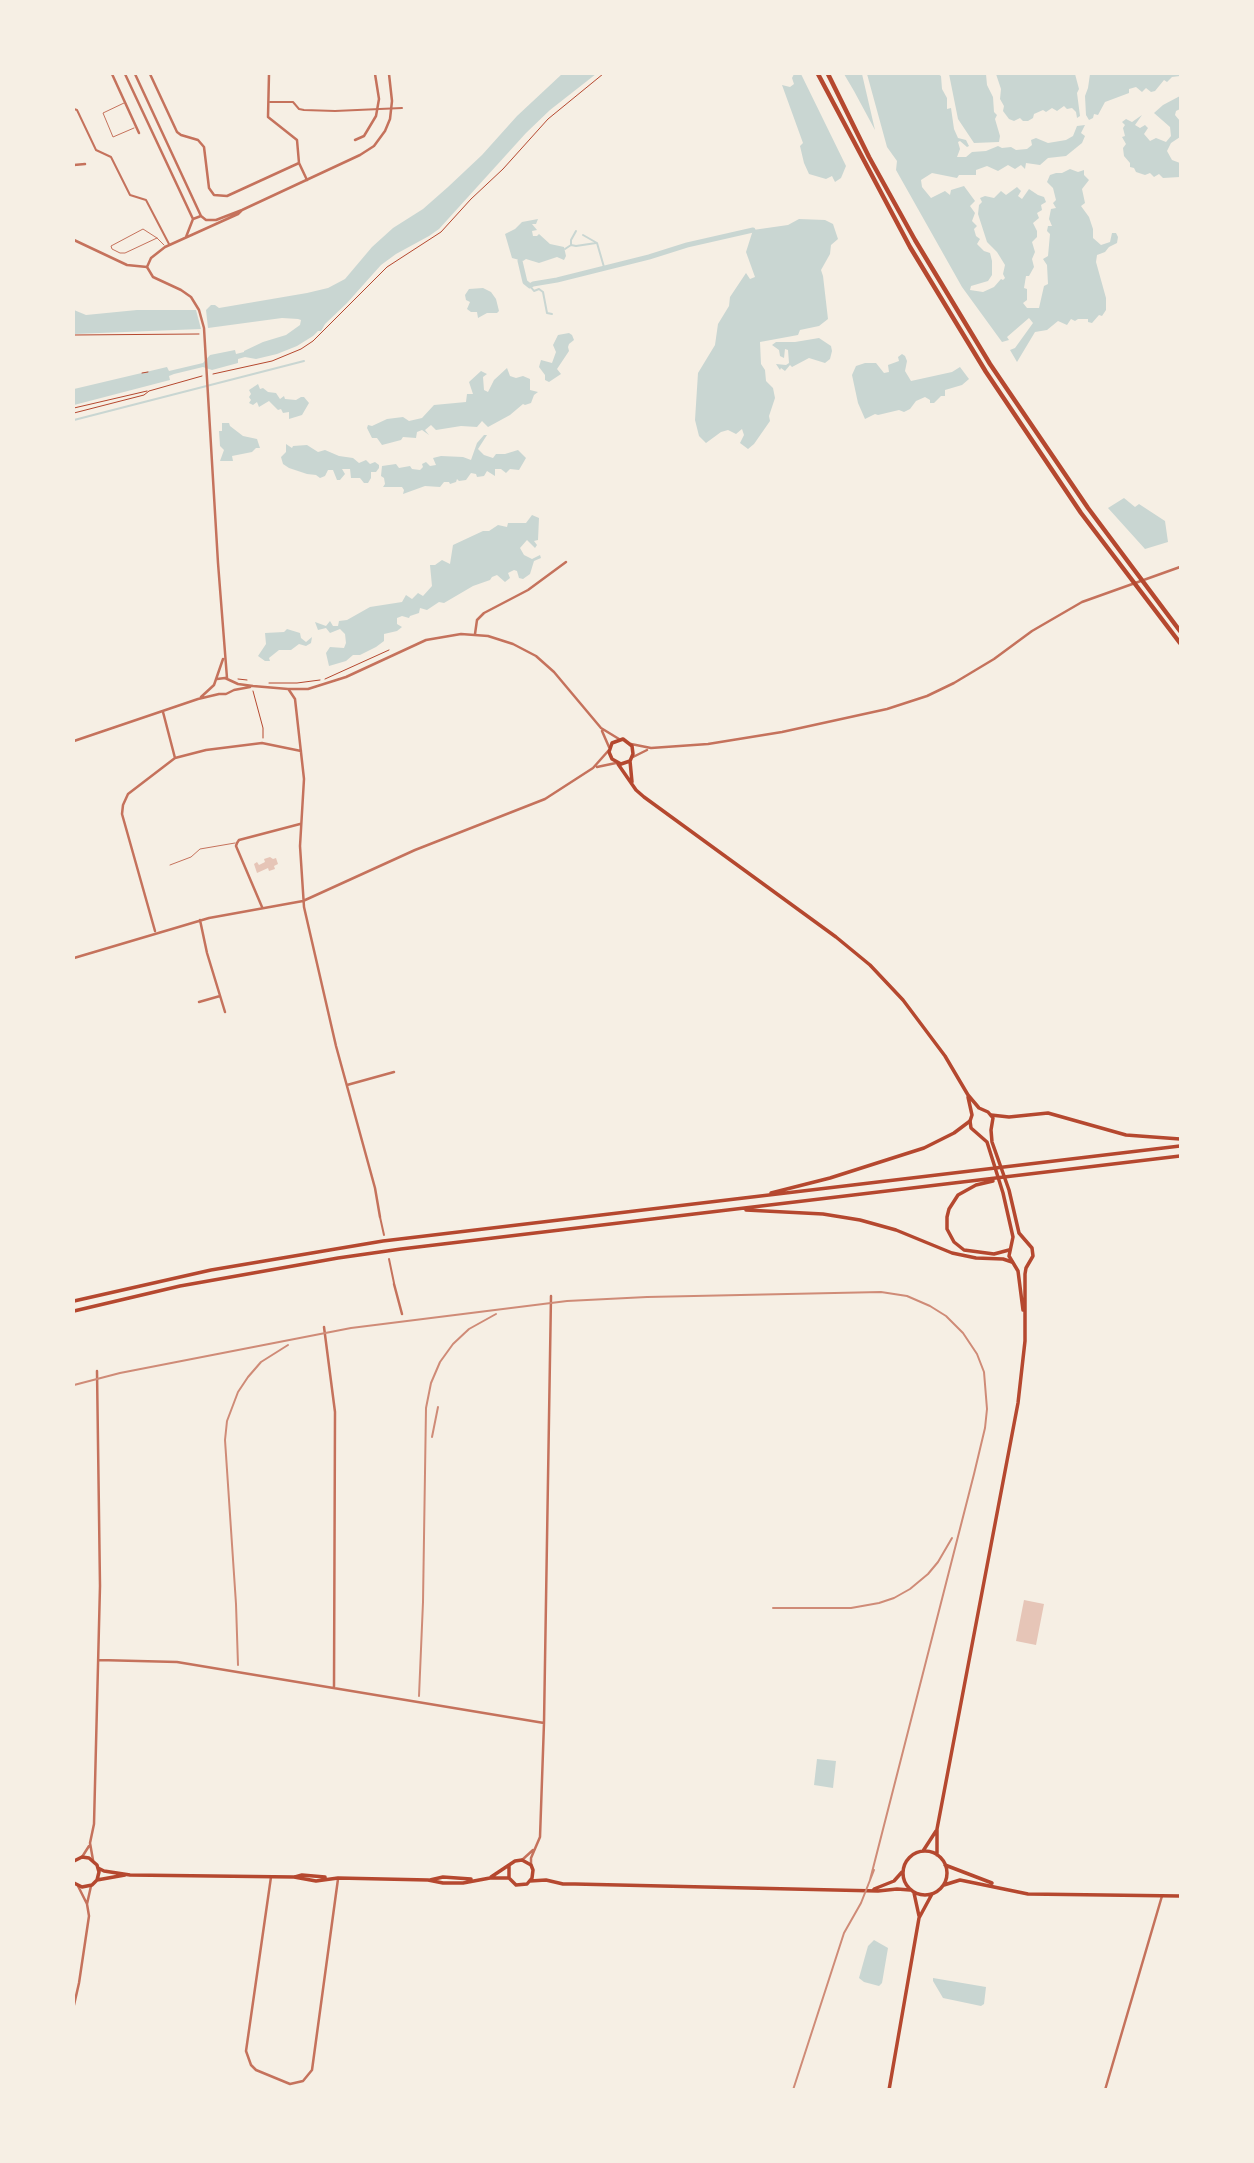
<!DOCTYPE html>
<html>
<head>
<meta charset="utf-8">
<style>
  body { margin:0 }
  #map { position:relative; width:1254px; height:2163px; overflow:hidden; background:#f6efe4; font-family:"Open Sans",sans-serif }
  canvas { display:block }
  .frame { position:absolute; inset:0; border:75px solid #f6efe4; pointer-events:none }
</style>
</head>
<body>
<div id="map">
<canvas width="1254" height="2163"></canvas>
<div class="frame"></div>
</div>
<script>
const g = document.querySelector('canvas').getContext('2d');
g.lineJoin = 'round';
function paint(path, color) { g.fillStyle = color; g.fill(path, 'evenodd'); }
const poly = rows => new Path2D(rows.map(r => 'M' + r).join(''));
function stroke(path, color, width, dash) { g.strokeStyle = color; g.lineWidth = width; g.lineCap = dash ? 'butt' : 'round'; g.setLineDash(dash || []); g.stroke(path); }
paint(poly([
  [562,74,596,74,550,110,526,133,439,229,429,236,396,254,381,265,347,303,325,324,321,331,318,331,313,336,297,346,277,354,256,359,245,357,238,359,238,363,212,370,203,367,174,374,169,376,170,380,74,405,74,389,167,367,169,371,203,363,210,355,235,350,236,354,244,352,244,351,263,342,286,335,300,325,301,320,298,319,282,318,208,328,206,310,211,305,215,305,219,308,307,293,328,288,345,279,372,247,393,228,423,209,448,187,482,155,517,116],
  [794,74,801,74,846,166,841,178,835,182,832,176,826,179,809,174,804,163,800,146,803,143,782,85,790,87,794,84,792,78],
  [844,74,862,74,875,130,854,91],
  [867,74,938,74,941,76,942,89,947,98,947,109,951,108,954,129,958,138,966,140,969,146,967,147,960,141,958,142,960,149,957,157,966,157,972,152,986,151,998,146,1002,148,1011,147,1016,150,1027,149,1032,145,1031,140,1036,138,1048,143,1066,140,1073,136,1077,126,1085,125,1081,133,1085,136,1082,143,1066,156,1048,158,1040,165,1026,163,1025,169,1021,165,1015,169,1008,165,998,171,987,166,976,170,976,175,959,175,957,178,932,173,921,180,922,187,931,198,945,191,950,195,951,190,964,186,975,201,970,206,975,213,972,221,977,226,974,229,976,236,980,239,977,244,984,251,990,253,992,261,992,275,988,281,971,286,970,290,983,292,994,287,1001,279,1003,280,1005,278,1003,274,1005,265,997,252,987,242,978,214,979,205,982,202,980,198,985,196,994,198,1001,191,1006,195,1017,187,1021,191,1018,196,1022,199,1029,189,1038,195,1044,197,1046,202,1041,205,1042,210,1037,213,1039,218,1033,223,1037,231,1037,237,1032,242,1035,252,1032,259,1034,267,1029,276,1026,276,1024,288,1027,289,1027,300,1023,303,1027,308,1039,308,1044,286,1048,284,1047,265,1043,259,1048,256,1050,234,1047,231,1048,226,1052,226,1049,219,1051,209,1056,208,1053,203,1056,200,1053,188,1047,182,1050,175,1056,173,1062,173,1070,169,1078,172,1084,170,1084,175,1089,180,1082,189,1085,203,1081,206,1089,217,1093,229,1093,238,1101,245,1110,242,1112,233,1116,233,1118,237,1117,243,1109,247,1105,252,1097,255,1096,262,1106,298,1106,310,1102,316,1099,315,1092,323,1088,322,1088,319,1078,319,1075,321,1071,319,1067,325,1058,321,1047,330,1035,332,1017,362,1010,350,1015,348,1033,323,1029,318,1007,337,1009,340,1002,342,962,287,896,170,897,161,887,147],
  [949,74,986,74,987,85,993,97,994,112,997,115,995,119,1000,136,999,142,974,143,958,119],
  [996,74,1075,74,1079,89,1077,93,1080,116,1077,118,1076,112,1072,108,1067,109,1064,106,1057,111,1052,108,1046,112,1043,110,1034,114,1033,118,1028,121,1023,121,1020,118,1014,121,1009,119,1003,111,1004,106,1000,99,1001,89],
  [1090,74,1180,74,1180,76,1172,77,1167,82,1164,80,1155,91,1151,92,1146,88,1142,92,1136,87,1129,89,1129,93,1105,102,1098,115,1094,114,1093,118,1089,120,1086,115,1085,96,1088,88],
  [1180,96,1180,109,1176,111,1175,115,1180,121,1180,137,1171,143,1167,151,1172,160,1180,163,1180,177,1163,178,1159,174,1154,177,1150,173,1145,175,1136,172,1134,168,1130,167,1130,163,1124,156,1123,148,1126,144,1122,137,1125,136,1123,128,1125,125,1122,122,1126,119,1132,122,1142,115,1135,125,1140,128,1145,125,1148,128,1144,134,1150,141,1156,138,1166,142,1171,136,1170,127,1154,113,1163,105],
  [538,219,536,224,532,224,537,230,532,231,533,236,537,236,539,234,550,244,564,247,566,256,564,260,557,257,539,263,526,259,523,261,512,258,505,234,515,229,522,222],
  [799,219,825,220,833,224,838,239,831,245,830,254,821,270,823,276,828,319,819,326,800,330,798,335,760,342,761,364,765,370,766,381,773,388,775,398,769,416,770,421,754,444,748,449,740,443,744,435,742,429,736,434,728,430,721,432,706,443,699,436,695,420,698,373,715,345,718,324,729,306,730,297,746,273,750,279,755,277,746,252,753,230,788,225],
  [483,288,491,292,496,299,499,311,497,313,487,313,478,318,477,312,471,312,467,309,470,302,466,300,465,295,469,289],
  [74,310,86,315,137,310,196,310,201,329,74,334],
  [569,333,572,335,574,340,569,344,568,347,569,351,557,369,561,374,549,382,545,380,545,375,539,367,541,360,552,363,556,352,553,345,558,335],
  [819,338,831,346,832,351,830,359,825,363,809,358,792,367,790,365,785,371,781,368,780,370,776,364,786,365,789,363,788,350,785,349,784,358,780,356,779,350,772,345,776,342,795,342],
  [902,354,905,356,907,361,905,371,911,381,952,372,960,367,969,379,962,385,945,390,945,396,941,396,934,403,930,403,930,400,925,397,916,401,910,409,904,412,899,410,878,415,875,414,865,419,858,403,852,375,856,366,865,363,876,363,884,373,889,372,888,365,899,361,898,357],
  [507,368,510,376,516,378,523,376,530,379,530,390,538,392,534,395,531,403,525,405,523,404,510,415,488,427,482,421,477,427,461,426,436,430,431,425,425,430,429,435,422,430,417,432,416,438,403,437,401,440,382,445,377,438,372,438,367,428,368,425,372,426,387,419,403,417,409,421,422,418,434,405,466,402,467,394,473,394,469,382,481,371,487,374,483,377,484,390,488,392,494,380],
  [258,384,260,389,263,388,268,392,276,393,280,399,284,396,285,399,296,400,301,397,304,397,309,403,302,415,289,419,289,412,283,413,281,409,278,410,269,401,259,407,257,402,253,405,249,403,251,400,249,397,251,394,249,390],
  [222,423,229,423,230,426,243,436,257,439,260,448,256,448,252,452,232,456,233,461,220,461,224,450,220,446,219,431,222,431],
  [484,435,487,435,478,449,484,455,493,458,496,454,505,454,518,450,526,458,519,470,510,469,506,473,501,469,495,469,495,476,487,471,484,476,477,477,476,474,471,473,466,480,459,481,457,479,456,482,450,484,449,482,444,482,440,487,425,486,403,494,404,490,402,487,383,487,385,484,384,478,381,476,382,466,396,464,399,468,410,466,412,469,420,470,423,467,422,464,426,462,430,466,436,465,433,458,441,456,463,457,471,460,477,443],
  [286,444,292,448,293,446,307,445,318,452,325,450,339,456,353,458,359,463,366,460,370,464,375,462,379,465,379,468,376,472,371,472,371,478,368,483,364,483,360,478,351,478,350,469,342,469,345,474,340,480,337,480,333,470,328,470,325,476,320,478,316,475,307,474,289,468,283,464,281,457,286,452],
  [1124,498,1135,507,1139,504,1165,521,1168,542,1145,549,1108,508],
  [532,515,539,518,538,540,534,541,537,545,535,548,527,540,520,548,524,555,532,559,540,555,541,558,534,561,530,574,523,579,519,578,517,571,514,570,508,573,510,578,505,582,497,575,492,577,490,580,473,586,444,603,439,602,427,610,420,608,419,613,410,616,409,618,402,616,397,618,397,624,402,627,397,631,384,634,384,641,376,647,360,655,353,655,346,661,329,666,326,653,330,647,344,648,346,643,345,634,340,629,330,633,326,628,318,630,315,622,326,626,330,621,333,626,338,626,339,621,347,620,370,607,402,602,406,595,412,599,418,593,423,596,432,586,430,565,435,565,442,560,450,564,453,545,483,531,489,531,498,525,507,527,508,523,526,523],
  [287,629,300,633,301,638,306,642,312,637,311,643,306,646,299,644,291,650,279,650,269,658,270,661,265,661,258,656,266,644,265,633,284,632],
  [817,1759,836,1761,833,1788,814,1785],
  [874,1940,888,1948,882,1983,879,1986,864,1982,859,1978,868,1946],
  [933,1978,986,1987,984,2004,981,2006,943,1998,933,1981]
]), '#c9d6d2');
stroke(poly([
  [583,235,597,243,604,267],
  [571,245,576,246,596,243],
  [565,249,571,245,571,240,576,231],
  [530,286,534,291,539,289,543,292,547,313,552,314],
  [74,420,304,361]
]), '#c9d6d2', 2);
stroke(poly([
  [520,261,525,282,530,286,533,284,557,280,649,257,687,245,753,230]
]), '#c9d6d2', 5);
paint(poly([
  [270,857,273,859,276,858,278,864,274,866,275,869,269,871,268,868,257,873,254,864,257,862,259,865,265,862,264,859],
  [1024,1600,1044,1604,1036,1645,1016,1641]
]), '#e6c5b7');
stroke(poly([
  [74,335,199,334],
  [142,373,148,372],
  [213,374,272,361,301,349,313,341,387,267,441,232,471,199,503,169,548,119,603,74],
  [74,408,147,391],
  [74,413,144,395,149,391,202,376],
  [238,679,247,680],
  [325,679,389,650],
  [269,683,297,683,320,680],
  [253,691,263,728,263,738]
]), '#b5482f', 1);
stroke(poly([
  [124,103,103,113,113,137,134,128],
  [157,238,125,253,120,253,112,249,111,246,143,229,157,238,164,245],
  [170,865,191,857,200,849,235,843]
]), '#c5725c', 1);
stroke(poly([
  [270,102,293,102,299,109,304,110,335,111,402,108],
  [74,109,77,110,96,150,111,157,130,195,146,200,169,244],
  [380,1217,384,1235],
  [389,1259,394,1283]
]), '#c5725c', 2);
stroke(poly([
  [112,74,139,133],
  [150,74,177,132,181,135,198,140,204,147,209,188,214,195,227,196,299,163],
  [269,74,268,117,297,140,299,163,307,180],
  [355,140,364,136,376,116,379,99,375,74],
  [74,165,85,164],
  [74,240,127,265,147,267],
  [475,634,477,620,484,613,528,590,566,562],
  [289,690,295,699,304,779,300,846,304,907,336,1046,375,1188,380,1217],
  [163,712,175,758,206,750,262,743,301,751],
  [597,767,616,763],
  [262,907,236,846,237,843,239,840,300,824],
  [200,920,207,953,225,1012],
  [155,931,122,814,123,805,128,794,175,758],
  [74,958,209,918,303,901,415,850,545,799,593,768,609,750],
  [199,1002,220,996],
  [347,1085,394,1072],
  [394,1284,402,1314],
  [324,1327,335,1412,334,1687],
  [99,1660,177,1662,544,1723],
  [82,1857,89,1846],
  [93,1860,90,1843,94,1824,100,1586,97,1371],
  [522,1860,533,1850],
  [531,1865,531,1858,540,1837,544,1723,551,1296],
  [271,1877,246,2051,251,2065,256,2070,290,2084,303,2081,312,2070,338,1879],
  [1105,2090,1162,1896]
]), '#c5725c', 2.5);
stroke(poly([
  [125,74,193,219],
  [135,74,201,216,206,220],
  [206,220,216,220,242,210,360,155,374,146,385,131,390,119,392,101,389,74],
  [186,237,193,219,201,216],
  [227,678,218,563,204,328,199,310,191,297,181,290,153,277,147,267,151,258,165,247,238,214,242,210],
  [217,679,225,678,238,684,253,686,288,689,308,689,346,677,426,640,461,634,488,636,513,644,536,656,554,672,601,728,619,739],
  [201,697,214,685,223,659],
  [602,731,609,747],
  [74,741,198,699,219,694,226,694,234,690,250,687],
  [631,744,651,748,708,744,782,732,887,709,927,696,954,683,994,659,1032,631,1082,602,1180,567],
  [633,757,647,750],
  [87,1904,91,1886],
  [74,2005,79,1983,89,1916,87,1904,78,1886]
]), '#c5725c', 2.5);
stroke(poly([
  [630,761,621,764,612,759,609,752,612,743,623,739,632,746,633,754,630,761,632,782],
  [618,764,636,790,644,797,836,937,870,965,903,1000,945,1056,968,1095,979,1108,988,1112,993,1118,991,1130,992,1142,1009,1190,1019,1233,1032,1248,1033,1256,1026,1268,1025,1274,1025,1341,1018,1403,937,1829,937,1855],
  [968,1097,972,1115,970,1121,971,1128,987,1142,1003,1193,1013,1237,1009,1256,1018,1271,1023,1310],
  [923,1851,936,1831],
  '903 1873a22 22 0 1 1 44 0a22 22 0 1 1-44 0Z',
  [74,1861,82,1857,89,1858,97,1865,99,1872,97,1880,92,1885,82,1887,74,1883],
  [945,1865,992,1883],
  [98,1868,104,1871,130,1875,294,1877,316,1881,338,1878,428,1880,443,1883,463,1883,490,1878,509,1878],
  [295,1877,302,1875,325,1877],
  [491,1877,515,1861,522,1860,531,1865,533,1870,532,1878,527,1884,516,1885,509,1878,509,1866],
  [97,1880,125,1875],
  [430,1880,443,1877,471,1879],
  [530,1881,546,1880,563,1884,575,1884,878,1891,897,1889,910,1890],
  [944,1885,960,1880,1028,1894,1180,1896],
  [874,1889,894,1881,902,1872],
  [914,1893,919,1916],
  [889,2090,919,1918,932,1894]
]), '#b5482f', 3.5);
stroke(poly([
  [991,1115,1009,1117,1048,1113,1126,1135,1180,1139],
  [993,1181,976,1185,958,1195,949,1209,947,1217,947,1229,954,1242,964,1250,994,1254,1009,1250],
  [771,1193,830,1178,924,1148,954,1133,970,1121],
  [746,1210,823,1214,860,1220,896,1230,952,1253,976,1258,1003,1259,1012,1262],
  [74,1301,211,1270,383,1241,1180,1146],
  [74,1311,180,1286,338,1258,401,1249,1180,1156]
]), '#b5482f', 3.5);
stroke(poly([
  [818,74,910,247,986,372,1081,513,1180,643],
  [828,74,869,157,915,240,990,364,1088,508,1180,631]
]), '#b5482f', 4.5);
stroke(poly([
  [74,1385,120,1373,351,1328,567,1301,647,1297,881,1292,907,1296,930,1306,946,1316,963,1333,977,1354,984,1372,987,1409,985,1428,974,1474,870,1880],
  [432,1437,438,1407],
  [773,1608,851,1608,879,1603,894,1598,910,1589,928,1574,938,1562,952,1538],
  [238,1665,236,1604,225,1440,227,1421,238,1392,248,1377,261,1362,288,1345],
  [419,1696,423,1602,426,1408,431,1383,440,1362,453,1344,469,1329,496,1314],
  [793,2090,844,1933,861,1903,874,1870]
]), '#cf8b77', 2);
</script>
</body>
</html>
